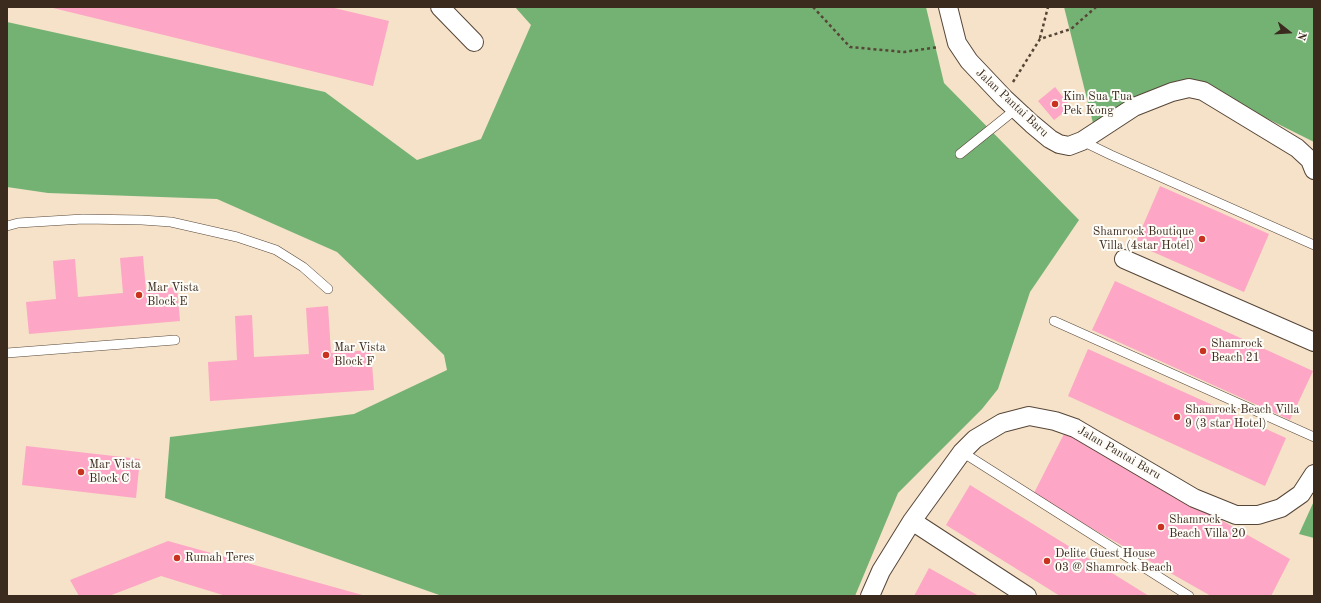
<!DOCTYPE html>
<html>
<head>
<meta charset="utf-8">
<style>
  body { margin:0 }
  #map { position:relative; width:1321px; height:603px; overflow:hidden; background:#f5e2c8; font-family:"Old Standard TT",serif }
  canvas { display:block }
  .frame { position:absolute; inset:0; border:8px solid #3b2a1e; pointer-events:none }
  .north { position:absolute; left:1269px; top:12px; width:40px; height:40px; -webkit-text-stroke:3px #fdfcf7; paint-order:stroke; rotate:107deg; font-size:11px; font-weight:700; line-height:16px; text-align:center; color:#3b2a1e }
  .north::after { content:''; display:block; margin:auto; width:14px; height:18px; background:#3b2a1e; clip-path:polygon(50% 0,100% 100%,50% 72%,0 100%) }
</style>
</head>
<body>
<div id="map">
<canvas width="1321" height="603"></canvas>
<div class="frame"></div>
<div class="north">N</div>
</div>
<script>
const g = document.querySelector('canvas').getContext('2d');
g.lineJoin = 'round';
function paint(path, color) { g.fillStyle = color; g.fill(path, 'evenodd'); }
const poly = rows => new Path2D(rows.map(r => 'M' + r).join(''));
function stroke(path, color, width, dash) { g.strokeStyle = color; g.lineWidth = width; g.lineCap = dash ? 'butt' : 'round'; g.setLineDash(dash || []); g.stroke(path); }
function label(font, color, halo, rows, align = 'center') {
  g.font = font + ' "Old Standard TT",serif'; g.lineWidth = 4; g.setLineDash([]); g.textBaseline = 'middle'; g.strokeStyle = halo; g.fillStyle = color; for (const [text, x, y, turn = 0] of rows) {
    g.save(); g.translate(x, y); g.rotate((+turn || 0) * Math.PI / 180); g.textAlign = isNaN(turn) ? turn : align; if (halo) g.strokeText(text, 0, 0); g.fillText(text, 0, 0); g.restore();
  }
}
paint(poly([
  [515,7,926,7,944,83,1079,220,1030,292,998,389,982,409,898,493,855,596,442,596,165,498,170,437,354,414,447,370,444,355,337,252,217,199,48,193,7,187,7,22,325,92,417,160,481,139,531,25],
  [1064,7,1314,7,1314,142,1190,80,1093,123],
  [1314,501,1314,538,1299,534]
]), '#74b274');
paint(poly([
  [49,7,330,7,389,21,373,86],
  [1055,87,1071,107,1054,120,1038,101],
  [1160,186,1269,234,1244,292,1135,244],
  [143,256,146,290,177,287,180,321,29,334,26,302,56,299,53,261,75,259,78,297,123,293,120,258],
  [1115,281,1313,371,1290,420,1092,330],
  [328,306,331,353,371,350,374,390,210,401,208,362,237,360,235,316,252,315,254,357,309,354,306,308],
  [1088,349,1286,438,1265,486,1068,396],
  [1065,432,1290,559,1271,596,1211,596,1033,495],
  [26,446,140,459,136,498,22,485],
  [970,485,1149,596,1060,596,946,525],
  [168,541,366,596,226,596,161,576,109,596,79,596,70,580],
  [929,568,979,596,914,596]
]), '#fda6c5');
const lane = poly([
  [1082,141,1111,155,1314,245],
  [960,154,1016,109],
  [7,226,18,223,83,219,142,220,171,222,237,237,276,250,303,267,328,289],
  [1054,321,1314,437],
  [7,353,175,340],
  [962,452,1189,596]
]);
const street = poly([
  [440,7,474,42],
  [948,7,957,43,969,61,1004,98,1032,124,1050,139,1059,144,1069,146,1082,141,1134,107,1172,92,1189,88,1203,91,1297,148,1310,160,1314,170],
  [1124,259,1314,342],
  [912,521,1027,596],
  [870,596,881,571,912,521,962,452,975,439,1002,423,1029,416,1055,421,1075,428,1194,498,1236,515,1258,515,1281,508,1301,494,1314,474]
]);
stroke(lane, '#574638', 10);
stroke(street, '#574638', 20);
stroke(poly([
  [813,7,850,47,904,52,939,47],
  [1040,38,1048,7],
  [1013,82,1040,39,1071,29,1096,7]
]), '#574638', 2.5, [3, 3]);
stroke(lane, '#fff', 9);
stroke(street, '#fff', 18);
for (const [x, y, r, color] of [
  [1055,104,4,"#c8321e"],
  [1202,239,4,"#c8321e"],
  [139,295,4,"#c8321e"],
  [1203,351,4,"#c8321e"],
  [326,355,4,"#c8321e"],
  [1177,417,4,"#c8321e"],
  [81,472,4,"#c8321e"],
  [1161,527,4,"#c8321e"],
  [177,558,4,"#c8321e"],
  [1047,561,4,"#c8321e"]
]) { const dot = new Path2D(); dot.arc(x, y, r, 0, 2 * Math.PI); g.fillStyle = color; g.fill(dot); stroke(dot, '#fdfcf7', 1.5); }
label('12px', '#3b2a1e', '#fdfcf7', [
  ["Kim Sua Tua",1063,97],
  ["Pek Kong",1063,111],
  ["Shamrock Boutique",1194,232,"right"],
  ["Villa (4star Hotel)",1194,246,"right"],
  ["Mar Vista",147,288],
  ["Block E",147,302],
  ["Shamrock",1211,344],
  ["Beach 21",1211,358],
  ["Mar Vista",334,348],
  ["Block F",334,362],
  ["Shamrock Beach Villa",1185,410],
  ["9 (3 star Hotel)",1185,424],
  ["Mar Vista",89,465],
  ["Block C",89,479],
  ["Shamrock",1169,520],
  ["Beach Villa 20",1169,534],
  ["Delite Guest House",1055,554],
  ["03 @ Shamrock Beach",1055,568],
  ["Rumah Teres",185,558]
], 'left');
label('12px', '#3b2a1e', '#fdfcf7', [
  ["Jalan Pantai Baru",1012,103,43],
  ["Jalan Pantai Baru",1119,453,30]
]);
</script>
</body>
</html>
